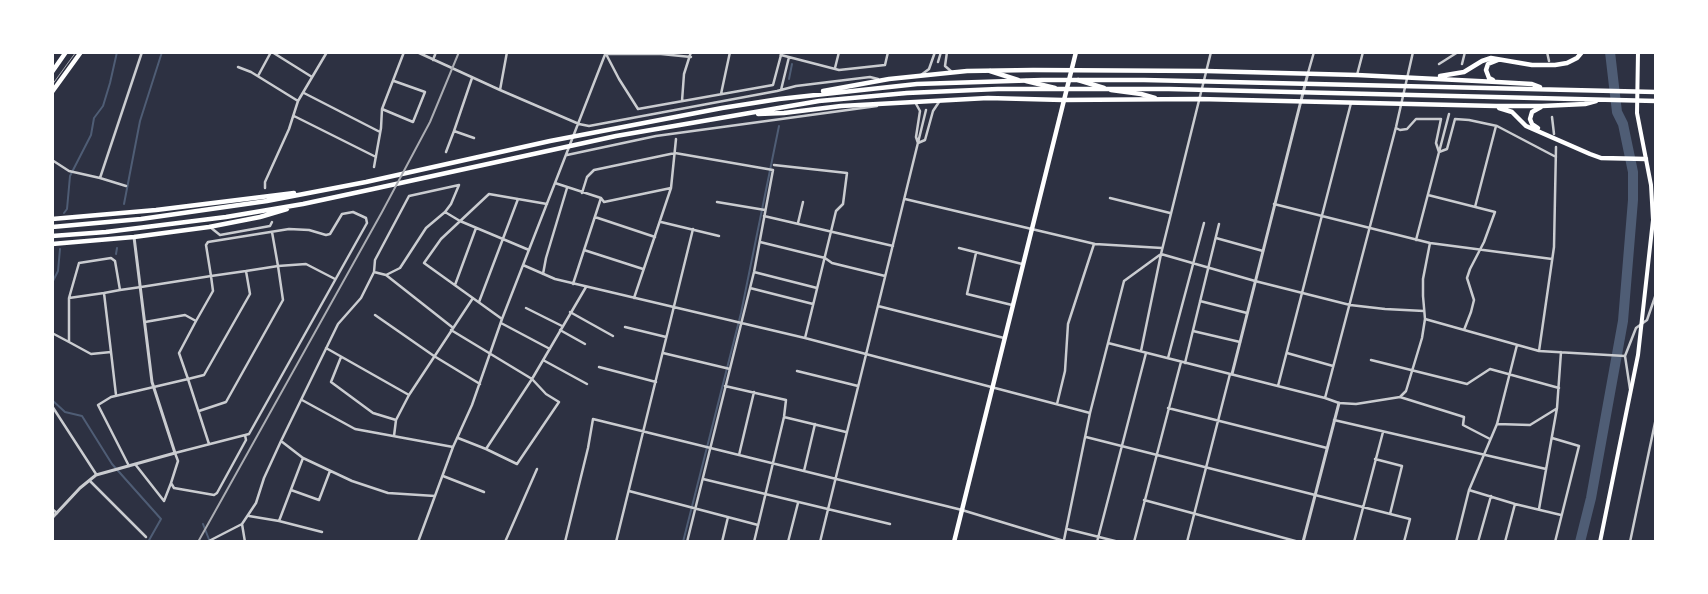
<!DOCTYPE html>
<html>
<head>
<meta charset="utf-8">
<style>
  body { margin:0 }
  #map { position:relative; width:1708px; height:594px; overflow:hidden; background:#2d3142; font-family:Raleway,sans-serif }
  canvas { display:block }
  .frame { position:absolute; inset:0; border:54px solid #fff; pointer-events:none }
</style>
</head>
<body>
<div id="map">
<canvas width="1708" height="594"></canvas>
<div class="frame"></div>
</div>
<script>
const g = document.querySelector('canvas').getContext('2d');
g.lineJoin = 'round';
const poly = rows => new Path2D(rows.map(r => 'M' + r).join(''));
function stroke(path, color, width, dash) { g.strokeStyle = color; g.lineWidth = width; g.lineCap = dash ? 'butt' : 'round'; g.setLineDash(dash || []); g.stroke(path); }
stroke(poly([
  [789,79,792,64],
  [124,204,140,121,162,52],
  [64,213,67,209,70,176,91,135,94,118,103,106,110,83,117,52],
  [116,254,117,248],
  [52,283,58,271,60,249],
  [52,400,65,412,82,416,112,464,161,519,148,542],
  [203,524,210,542],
  [683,542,741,313,779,126]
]), '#4f5d75', 2);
stroke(poly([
  [1580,542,1591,498,1623,321,1633,200,1633,172,1623,124,1617,112,1610,52]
]), '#4f5d75', 10);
stroke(poly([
  [272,52,312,77],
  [417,52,500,90,579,124,589,126,777,91,796,86,870,77,878,79],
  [947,52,945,66,952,72],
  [1547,52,1549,61],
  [606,54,619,79,638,109,773,85,781,55,839,70,885,65,888,52],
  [606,54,661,54,691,57],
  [433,60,436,52],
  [938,62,941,52],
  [1439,64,1458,52],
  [1462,64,1465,52],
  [238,67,251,72,298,101],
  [835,68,839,52],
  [1308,73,1314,52],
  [921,75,929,69,935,52],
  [1357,75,1363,52],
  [258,76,271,52],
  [472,78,454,131,474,138],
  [500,90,507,52],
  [781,90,789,57],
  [304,93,380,132],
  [721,94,730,52],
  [682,101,684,74,691,52],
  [915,102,920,111,916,137,918,143,925,140,933,111,939,102],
  [382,109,413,122,425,92,394,81],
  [294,116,376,157],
  [1552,117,1554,134],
  [1396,128,1400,130,1407,129,1416,119,1441,119,1436,143,1439,152,1447,149,1455,119,1469,120,1497,126,1556,157],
  [446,152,454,131],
  [567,155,656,136,877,106],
  [52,160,69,171,100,178,126,186],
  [774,165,847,173,843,204,836,211,805,338],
  [374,167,381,128,382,109,404,52],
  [100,178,142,52],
  [555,183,601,198,604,202,671,188],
  [265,188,265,182,289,129,298,101,327,52],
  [582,193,587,177,594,170,675,153,773,170,754,272,687,542],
  [1428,195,1495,212,1484,242,1470,269,1467,278,1474,300,1471,312,1464,330],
  [1110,198,1170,213],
  [905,199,1095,244,1162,248],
  [717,202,765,210],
  [1274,204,1430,243,1552,259],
  [1475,207,1496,126],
  [445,212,460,221,529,250],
  [764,216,893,246],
  [595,217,655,237],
  [661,222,719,236],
  [798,223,803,202],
  [210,227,220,235,270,226,272,222],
  [1216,238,1263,251],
  [1416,240,1449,114],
  [760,242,825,258,832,263,885,276],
  [959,248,1022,264],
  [584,250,643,269],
  [976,253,967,294,1012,305],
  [523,265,555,279,805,338,1090,413],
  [246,271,278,266,272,232],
  [374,272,386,275,452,327],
  [754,272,817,288],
  [543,274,546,258,567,188],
  [386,275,400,268,426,228,445,212,451,204,459,185],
  [573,284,601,198],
  [455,285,476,228],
  [750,288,813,304],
  [104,293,120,290],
  [69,298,104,293,111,352],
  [634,298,671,188,676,139],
  [1200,301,1247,313],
  [479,302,518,199],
  [878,306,1004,338],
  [526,308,562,326],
  [570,312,613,336],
  [375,315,434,356,480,384],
  [502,319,424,263,441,239,489,194,547,204],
  [1425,319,1539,351,1625,356],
  [145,322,185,315,196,321,213,291,211,276,246,271,250,294,204,375,188,379,209,444],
  [501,323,550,349],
  [625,327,666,337],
  [451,330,532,379,546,394,559,402,517,464,486,449,532,379,586,287],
  [560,330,585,344],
  [1193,331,1240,342],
  [52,333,69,342,69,298,79,263,111,258,115,261,120,290,141,287,211,276,206,245,208,242,289,229,309,230,326,235,330,234,342,214,353,212,366,218,367,223,249,434,175,453,178,461,171,483,174,488,214,495,217,493,246,440,245,435],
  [69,342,91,354,111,352,116,395],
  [1108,343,1325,398,1339,403,1356,404,1400,397,1406,391,1422,338,1425,319,1423,296,1423,279,1430,243],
  [326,348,409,395],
  [1141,351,1161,254,1211,52],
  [1539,351,1554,247,1556,147],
  [663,353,730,369],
  [1287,353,1333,366],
  [341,357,331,382,373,413,396,420],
  [1168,358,1204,223],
  [543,360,587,384],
  [1371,360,1467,384,1490,369,1559,388],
  [1185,363,1219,224],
  [599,367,656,382],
  [797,371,858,386],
  [725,386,786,400,784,417,754,542],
  [1278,386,1351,103],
  [1630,389,1625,356,1636,328,1647,320,1656,294],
  [1400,397,1464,417,1463,425,1490,439],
  [1325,398,1396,127,1413,52],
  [302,400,355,429,453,447],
  [1057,404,1065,371,1068,324,1094,244],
  [52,406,96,474],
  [1168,408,1327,448],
  [199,411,226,402,283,300,278,266,306,264,335,279],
  [784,417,846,432],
  [1334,420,1546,469],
  [1497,424,1530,425,1556,409],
  [394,436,396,420,409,395,473,298],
  [1086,437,1410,519,1404,542],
  [458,438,486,449],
  [1552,438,1579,446,1555,542],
  [281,441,303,458,352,481,388,493,435,496],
  [739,455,754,392],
  [1375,459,1402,466,1390,514],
  [135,464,164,501,171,483],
  [129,466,98,405,111,397,188,379,179,353,196,321],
  [804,471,815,424],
  [443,476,484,492],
  [703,479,890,524],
  [90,481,146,537],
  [291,490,319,500,330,471],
  [1469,490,1515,504,1561,515],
  [629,491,758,525],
  [1144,500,1299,542],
  [52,509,57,513],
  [1539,509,1557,408,1561,352],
  [249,516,279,521,303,458],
  [279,521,322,532],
  [1067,529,1119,542],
  [1064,540,1090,413,1124,281,1161,254,1255,281,1350,305,1385,309,1424,311],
  [207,542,242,524],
  [245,542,242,524,256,503,264,478,281,441,338,324,361,298,374,272,375,260,409,196,459,185],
  [418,542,453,447,472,405,502,319,606,52],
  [505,542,537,469],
  [565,542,588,448,593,419,962,510,1064,541],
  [616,542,693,229],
  [722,542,728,517],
  [788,542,798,503],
  [820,542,926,110],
  [1097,542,1146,353],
  [1134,542,1181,362],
  [1187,542,1230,374],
  [1354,542,1383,432],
  [1456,542,1469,490,1497,424,1517,345],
  [1478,542,1491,496],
  [1505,542,1515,504],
  [1630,542,1656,418]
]), '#caccd0', 2.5);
stroke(poly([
  [781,55,782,52],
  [1232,374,1308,73],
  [52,518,80,488,96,475,175,453,152,382,134,237],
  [1303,542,1339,403]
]), '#caccd0', 3);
stroke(poly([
  [1600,542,1638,355,1653,220,1651,185,1637,113,1638,52]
]), '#fff', 4);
stroke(poly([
  [990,71,1018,80],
  [52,72,66,52],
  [1078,80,1104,88],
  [1026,81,1055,88],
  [1111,90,1141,94,1155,98],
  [52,92,81,52],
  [954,542,1076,52]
]), '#fff', 4.5);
stroke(poly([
  [1440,76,1464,72,1482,61,1491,58,1532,65,1555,65,1567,63,1577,58,1582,52],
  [1493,80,1489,78,1486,70,1488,64,1498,60],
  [823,91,889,79,967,71,1033,70,1206,71,1357,75,1497,82,1532,84,1540,87],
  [1499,108,1512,112,1526,126,1590,154,1601,158,1646,159],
  [758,114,784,113,841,106,988,98,1063,100,1199,99,1496,106,1542,106,1585,104,1596,101],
  [1538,128,1532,124,1530,119,1532,112,1541,107],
  [52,219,156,210,294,193],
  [52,227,141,219,267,201,366,182,550,141,722,108,779,99,917,84,1042,80,1144,80,1656,92],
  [52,236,106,232,226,217,303,204,373,189,616,136,819,101,907,93,998,89,1169,89,1656,101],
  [52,244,134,237,209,227,260,217,287,209]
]), '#fff', 4.5);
stroke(poly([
  [52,85,76,52]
]), '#abadb3', 1);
stroke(poly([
  [198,542,382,212,430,122,459,52]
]), '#abadb3', 2);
</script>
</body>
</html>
